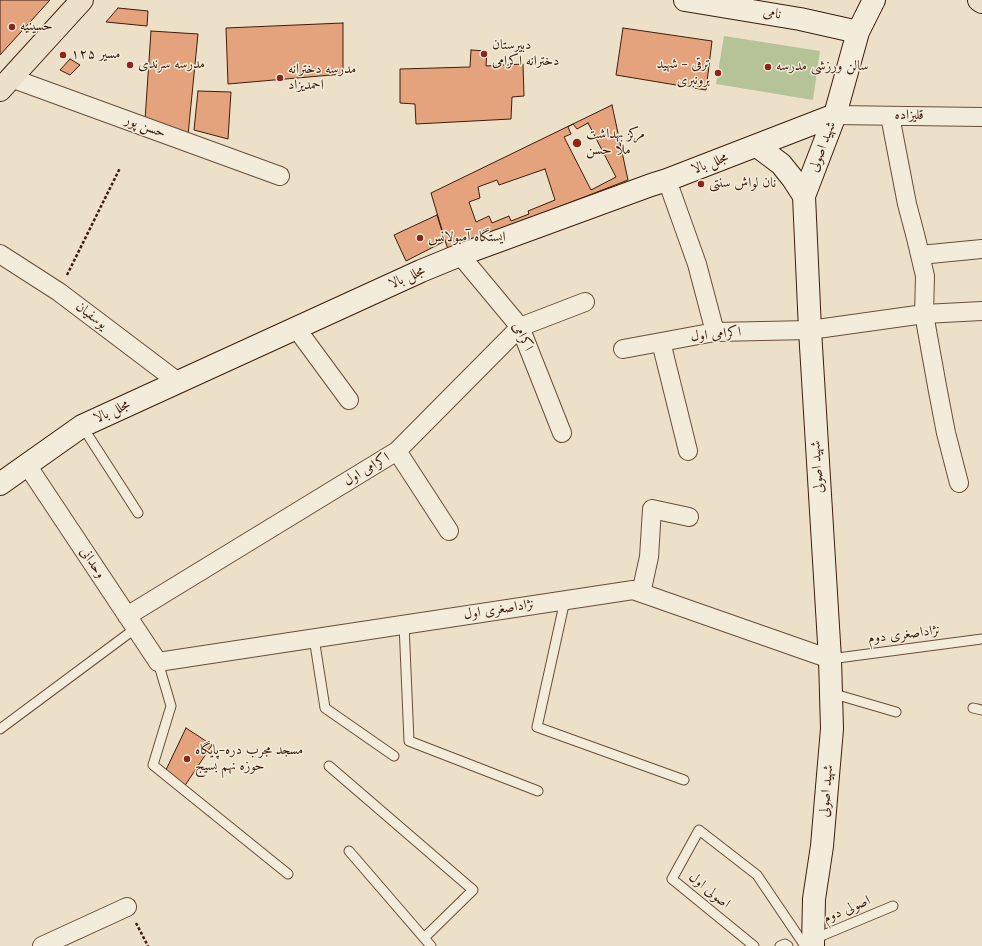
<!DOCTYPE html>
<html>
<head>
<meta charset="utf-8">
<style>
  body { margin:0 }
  canvas { display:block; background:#ece1c8 }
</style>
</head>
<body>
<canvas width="982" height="946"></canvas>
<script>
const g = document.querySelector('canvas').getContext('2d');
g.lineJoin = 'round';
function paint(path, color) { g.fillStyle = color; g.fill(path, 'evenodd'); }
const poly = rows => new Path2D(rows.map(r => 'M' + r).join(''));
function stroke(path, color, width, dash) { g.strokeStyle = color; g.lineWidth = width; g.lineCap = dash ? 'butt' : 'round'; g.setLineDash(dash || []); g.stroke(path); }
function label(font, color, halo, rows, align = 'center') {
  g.font = font + ' Cardo,Amiri,serif'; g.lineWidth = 3; g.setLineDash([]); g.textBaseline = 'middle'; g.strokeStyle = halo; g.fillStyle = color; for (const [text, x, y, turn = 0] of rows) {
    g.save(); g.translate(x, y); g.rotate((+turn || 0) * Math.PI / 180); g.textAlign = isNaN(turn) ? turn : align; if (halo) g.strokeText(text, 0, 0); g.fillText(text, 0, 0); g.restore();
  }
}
paint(poly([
  [724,36,820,51,813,100,716,84]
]), '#b6c398');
const building = poly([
  [0,0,50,0,0,55,0,0],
  [118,8,148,11,147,26,106,22,118,8],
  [343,23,343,74,228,84,226,28,343,23],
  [623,28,712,41,706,90,616,75,623,28],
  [151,31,198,34,188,135,145,120,151,31],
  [471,50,487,51,486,66,523,64,524,96,512,97,511,119,416,124,415,104,400,103,400,69,470,67,471,50],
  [70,59,80,65,70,75,60,70,70,59],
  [198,91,231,92,228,139,194,130,198,91],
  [612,105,628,180,448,250,431,193,612,105],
  [588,123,616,177,591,190,564,137,571,134,568,127,573,124,577,129,588,123],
  [545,169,555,200,528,211,529,214,511,221,509,216,492,223,489,216,476,222,469,202,480,198,478,187,497,180,499,185,545,169],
  [437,215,445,241,406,261,394,235,437,215],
  [186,728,212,745,184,787,165,772,186,728]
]);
paint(building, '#e4a37c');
stroke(building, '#3d1c0b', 1);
const lane = poly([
  [82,426,138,513],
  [565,600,537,727,684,780],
  [404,624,409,741,538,791],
  [314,638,325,708,394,756],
  [830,659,982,639],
  [158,662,171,706,153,765,288,874],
  [831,693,896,712],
  [973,708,982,710],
  [0,729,136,628],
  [329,766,473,890,424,938],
  [349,851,431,946],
  [814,939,893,906],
  [754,946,672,879,699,830,757,875,805,946],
  [780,946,785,944,788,946]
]);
const street = poly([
  [11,78,280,176],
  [835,115,982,117],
  [890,116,907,204,916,238,925,276,924,314,937,386,946,433,959,483],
  [667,180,697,264,715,332],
  [0,254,59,292,178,382],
  [460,255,520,327,562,433],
  [920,255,982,249],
  [296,328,349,400],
  [661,342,688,451],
  [623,349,715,332,810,330,924,314,982,311],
  [397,451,449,531],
  [27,465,158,662,633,590,830,659],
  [641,593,649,557,652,509,689,517],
  [127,616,397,451,520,327,585,302],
  [42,946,127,907]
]);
const secondary = poly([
  [685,0,800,19,858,32],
  [757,146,781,164,793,179,804,196],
  [0,484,82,426,421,271,460,255,651,185,667,180,835,115],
  [813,946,814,899,822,846,827,787,832,729,830,659,810,330,804,196,835,115,858,32,874,0]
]);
const primary = poly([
  [979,0,982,2],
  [0,90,82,0]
]);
stroke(lane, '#694d3a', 11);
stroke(street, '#694d3a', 20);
stroke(secondary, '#3d1c0b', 24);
stroke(primary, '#3d1c0b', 24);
stroke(poly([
  [67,275,120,168],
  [136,923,148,946]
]), '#3d1c0b', 2.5, [3, 2]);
stroke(lane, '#f3ecdb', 9);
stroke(street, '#f3ecdb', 18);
stroke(secondary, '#f3ecdb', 22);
stroke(primary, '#ece1c8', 22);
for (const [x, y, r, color] of [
  [12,27,4,"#8f2418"],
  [484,54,4,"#8f2418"],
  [63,55,4,"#8f2418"],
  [130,65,4,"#8f2418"],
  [768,67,4,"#8f2418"],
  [718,73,4,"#8f2418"],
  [280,78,4,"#8f2418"],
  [577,143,5,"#8f2418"],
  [701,184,4,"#8f2418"],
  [420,238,4,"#8f2418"],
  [187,759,4,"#8f2418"]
]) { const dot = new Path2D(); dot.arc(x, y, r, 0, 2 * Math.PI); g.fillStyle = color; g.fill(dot); stroke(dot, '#f3ecdb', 1.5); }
label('14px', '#3d1c0b', '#f3ecdb', [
  ["نامی",772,14,10],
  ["قلیزاده",909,116],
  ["حسن پور",145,127,20],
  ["شهید اصولی",823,147,-69],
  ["مجلل بالا",710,164,-21],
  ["مجلل بالا",407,278,-24],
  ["یوسفیان",91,316,37],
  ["اکرامی اول",716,335,-6],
  ["اکرامی",522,337,64],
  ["مجلل بالا",112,412,-25],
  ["شهید اصولی",818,467,-94],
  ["اکرامی اول",367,470,-31],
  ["وحدانی",92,563,56],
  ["نژاداصغری اول",499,610,-9],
  ["نژاداصغری دوم",904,635,-7],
  ["شهید اصولی",827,791,-85],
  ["اصولی اول",709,891,39],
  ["اصولی دوم",847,910,-23]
]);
label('14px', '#3d1c0b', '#f3ecdb', [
  ["حسینیه",20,27],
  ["دبیرستان",492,46],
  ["دخترانه اکرامی",492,62],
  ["مسیر ۱۲۵",71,55],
  ["مدرسه سرندی",138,65],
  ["ترقی - شهید",710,65,"right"],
  ["برونبری",710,81,"right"],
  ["سالن ورزشی مدرسه",776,67],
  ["مدرسه دخترانه",288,70],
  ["احمدیزاد",288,86],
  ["مرکز بهداشت",586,135],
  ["ملا حسن",586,151],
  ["نان لواش سنتی",709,184],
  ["ایستگاه آمبولانس",428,238],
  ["مسجد مجرب دره-پایگاه",195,751],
  ["حوزه نهم بسیج",195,767]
], 'left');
</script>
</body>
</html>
